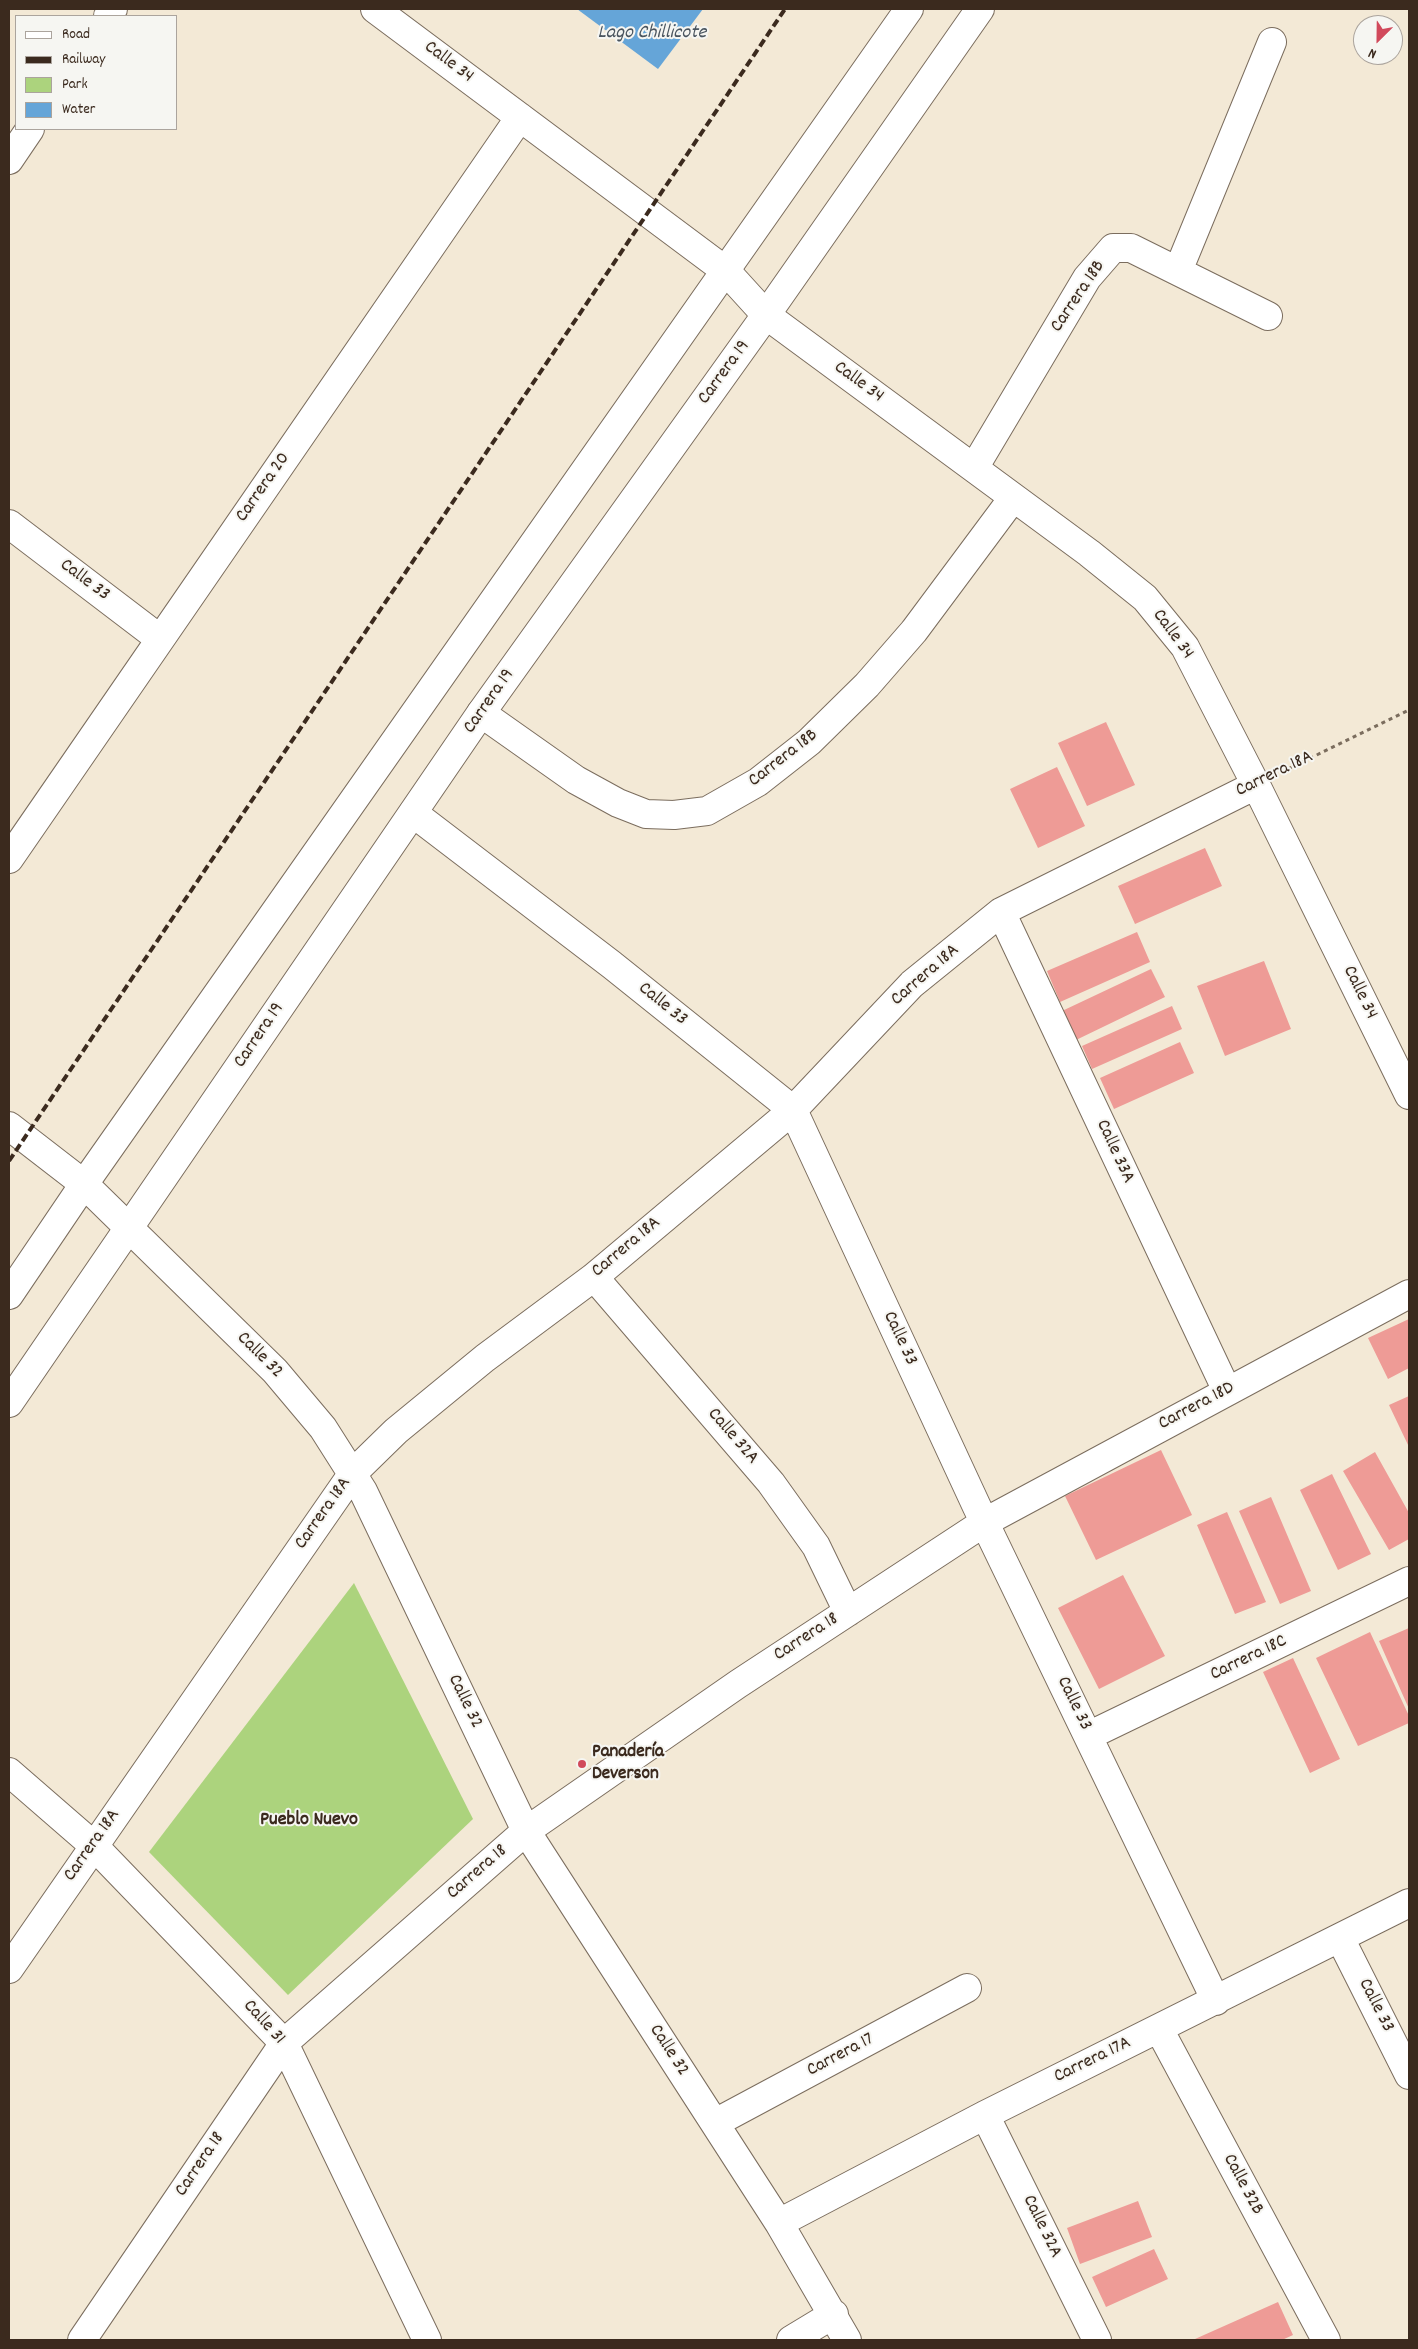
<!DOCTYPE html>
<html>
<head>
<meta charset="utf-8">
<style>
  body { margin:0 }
  #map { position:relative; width:1418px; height:2349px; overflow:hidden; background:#f3e9d6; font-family:Dekko,sans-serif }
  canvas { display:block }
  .frame { position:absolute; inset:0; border:10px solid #3b2a1e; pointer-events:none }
  .legend { position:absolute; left:15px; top:15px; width:162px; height:115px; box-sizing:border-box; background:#f6f6f2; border:1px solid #aba49d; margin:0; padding:6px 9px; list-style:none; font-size:15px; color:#3b2a1e }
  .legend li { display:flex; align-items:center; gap:10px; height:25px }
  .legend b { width:25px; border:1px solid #aba49d }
  .north { position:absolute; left:1353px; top:15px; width:50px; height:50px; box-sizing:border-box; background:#f6f6f2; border:1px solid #aba49d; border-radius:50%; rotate:203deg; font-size:14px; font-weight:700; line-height:20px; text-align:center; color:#3b2a1e }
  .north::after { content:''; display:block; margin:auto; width:18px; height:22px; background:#d1495b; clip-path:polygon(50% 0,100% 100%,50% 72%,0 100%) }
</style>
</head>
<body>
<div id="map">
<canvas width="1418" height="2349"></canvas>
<div class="frame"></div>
<ul class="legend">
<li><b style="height:6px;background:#fff"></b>Road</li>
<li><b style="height:6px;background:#3b2a1e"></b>Railway</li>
<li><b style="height:14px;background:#acd37d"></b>Park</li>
<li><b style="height:14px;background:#65a5d8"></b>Water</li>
</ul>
<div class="north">N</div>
</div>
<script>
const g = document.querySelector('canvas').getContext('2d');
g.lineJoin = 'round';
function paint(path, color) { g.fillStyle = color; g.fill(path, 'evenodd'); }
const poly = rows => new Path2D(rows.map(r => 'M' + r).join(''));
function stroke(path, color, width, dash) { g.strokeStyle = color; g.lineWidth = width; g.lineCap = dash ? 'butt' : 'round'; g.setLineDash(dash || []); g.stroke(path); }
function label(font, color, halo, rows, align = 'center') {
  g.font = font + ' Dekko,sans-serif'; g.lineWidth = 4; g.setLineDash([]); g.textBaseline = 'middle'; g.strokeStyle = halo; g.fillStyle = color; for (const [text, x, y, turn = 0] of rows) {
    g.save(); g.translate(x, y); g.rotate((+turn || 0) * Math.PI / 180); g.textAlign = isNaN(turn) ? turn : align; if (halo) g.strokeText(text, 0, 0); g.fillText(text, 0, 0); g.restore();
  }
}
paint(poly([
  [354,1583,473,1819,288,1995,149,1852]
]), '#acd37d');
paint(poly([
  [577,9,703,9,658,69]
]), '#65a5d8');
paint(poly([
  [1106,722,1135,785,1087,806,1058,743],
  [1057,767,1085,826,1038,848,1010,789],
  [1205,848,1222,886,1135,924,1118,886],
  [1137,932,1150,962,1060,1002,1047,971],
  [1264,961,1291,1029,1225,1056,1197,986],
  [1151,969,1165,997,1076,1040,1062,1011],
  [1172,1006,1182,1029,1092,1069,1082,1046],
  [1180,1042,1194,1073,1114,1109,1100,1078],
  [1409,1319,1409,1368,1388,1379,1368,1338],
  [1409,1396,1409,1447,1389,1405],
  [1161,1450,1192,1515,1096,1560,1065,1496],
  [1375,1452,1409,1513,1409,1539,1389,1550,1343,1471],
  [1332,1474,1371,1554,1338,1570,1300,1490],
  [1271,1497,1311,1591,1280,1604,1239,1511],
  [1227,1512,1266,1602,1235,1614,1197,1525],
  [1123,1575,1165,1656,1099,1689,1058,1608],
  [1409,1628,1409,1709,1379,1641],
  [1370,1632,1409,1716,1409,1723,1358,1746,1316,1658],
  [1293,1658,1340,1759,1310,1773,1263,1672],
  [1138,2201,1152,2237,1080,2264,1067,2228],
  [1154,2249,1168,2279,1106,2307,1092,2277],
  [1278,2302,1293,2335,1282,2340,1195,2340,1195,2339]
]), '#ee9b96');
const minor = poly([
  [375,9,726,271,766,315,1089,553,1145,598,1185,647,1256,785,1409,1095],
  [108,16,113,9],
  [9,160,30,129],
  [1178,271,1272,42],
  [974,468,1087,278,1113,248,1131,248,1268,316],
  [9,524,160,639],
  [481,713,576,780,618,803,646,814,674,815,707,811,758,782,809,742,867,685,914,631,1013,498],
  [413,813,612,965,793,1110,977,1507,1216,2001],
  [9,859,520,117],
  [1001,912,1227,1391],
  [9,1126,84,1184,275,1371,323,1428,363,1491,526,1831,779,2223,847,2340],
  [594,1277,771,1483,816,1546,848,1612],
  [1088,1736,1409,1581],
  [9,1772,93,1845,284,2043,427,2340],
  [1340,1938,1409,2075],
  [9,1969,353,1473,396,1431,485,1358,594,1277,793,1110,912,984,1001,912,1256,785],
  [1159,2029,1326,2340],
  [985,2115,1097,2340],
  [715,2123,967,1988],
  [779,2223,985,2115,1409,1903],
  [82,2340,284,2043,526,1831,738,1684,985,1522,1409,1294],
  [791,2340,834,2314]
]);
const major = poly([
  [9,1295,84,1184,909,9],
  [9,1403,481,713,766,315,980,9]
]);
stroke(minor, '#7b6d5e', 30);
stroke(major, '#7b6d5e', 30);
stroke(poly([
  [1288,769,1409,710]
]), '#7b6d5e', 3, [4, 4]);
stroke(minor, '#fff', 28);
stroke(major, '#fff', 28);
stroke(poly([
  [9,1161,785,9]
]), '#3b2a1e', 4, [8, 4]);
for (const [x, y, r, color] of [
  [582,1764,5,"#d1495b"]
]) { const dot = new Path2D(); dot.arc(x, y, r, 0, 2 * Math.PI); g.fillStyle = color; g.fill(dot); stroke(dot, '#f6f6f2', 2); }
label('19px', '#3b2a1e', '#f6f6f2', [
  ["Calle 34",448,63,37],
  ["Carrera 18B",1079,297,-56],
  ["Carrera 19",725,373,-54],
  ["Calle 34",858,383,36],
  ["Carrera 20",264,488,-55],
  ["Calle 33",84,581,37],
  ["Calle 34",1172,635,54],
  ["Carrera 19",490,702,-55],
  ["Carrera 18B",784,759,-38],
  ["Carrera 18A",1275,775,-26],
  ["Carrera 18A",926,976,-41],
  ["Calle 34",1359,993,64],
  ["Calle 33",662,1005,39],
  ["Carrera 19",260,1036,-56],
  ["Calle 33A",1114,1152,65],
  ["Carrera 18A",627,1248,-40],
  ["Calle 33",899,1339,65],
  ["Calle 32",259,1356,45],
  ["Carrera 18D",1197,1407,-28],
  ["Calle 32A",732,1437,49],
  ["Carrera 18A",324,1514,-55],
  ["Carrera 18",807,1638,-33],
  ["Carrera 18C",1249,1659,-26],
  ["Calle 32",464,1702,64],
  ["Calle 33",1073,1704,64],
  ["Carrera 18A",93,1846,-55],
  ["Carrera 18",478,1873,-41],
  ["Calle 33",1375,2006,63],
  ["Calle 31",263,2023,48],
  ["Calle 32",668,2051,57],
  ["Carrera 17",841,2056,-28],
  ["Carrera 17A",1093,2061,-26],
  ["Carrera 18",201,2165,-56],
  ["Calle 32B",1242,2185,62],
  ["Calle 32A",1041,2227,64]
]);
label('bold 19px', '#3b2a1e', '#f6f6f2', [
  ["Panadería",592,1753],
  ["Deverson",592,1775]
], 'left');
label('italic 20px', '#4a555f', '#f6f6f2', [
  ["Lago Chillicote",652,34]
]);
label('bold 20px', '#3b2a1e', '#f6f6f2', [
  ["Pueblo Nuevo",309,1821]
]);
</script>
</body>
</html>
